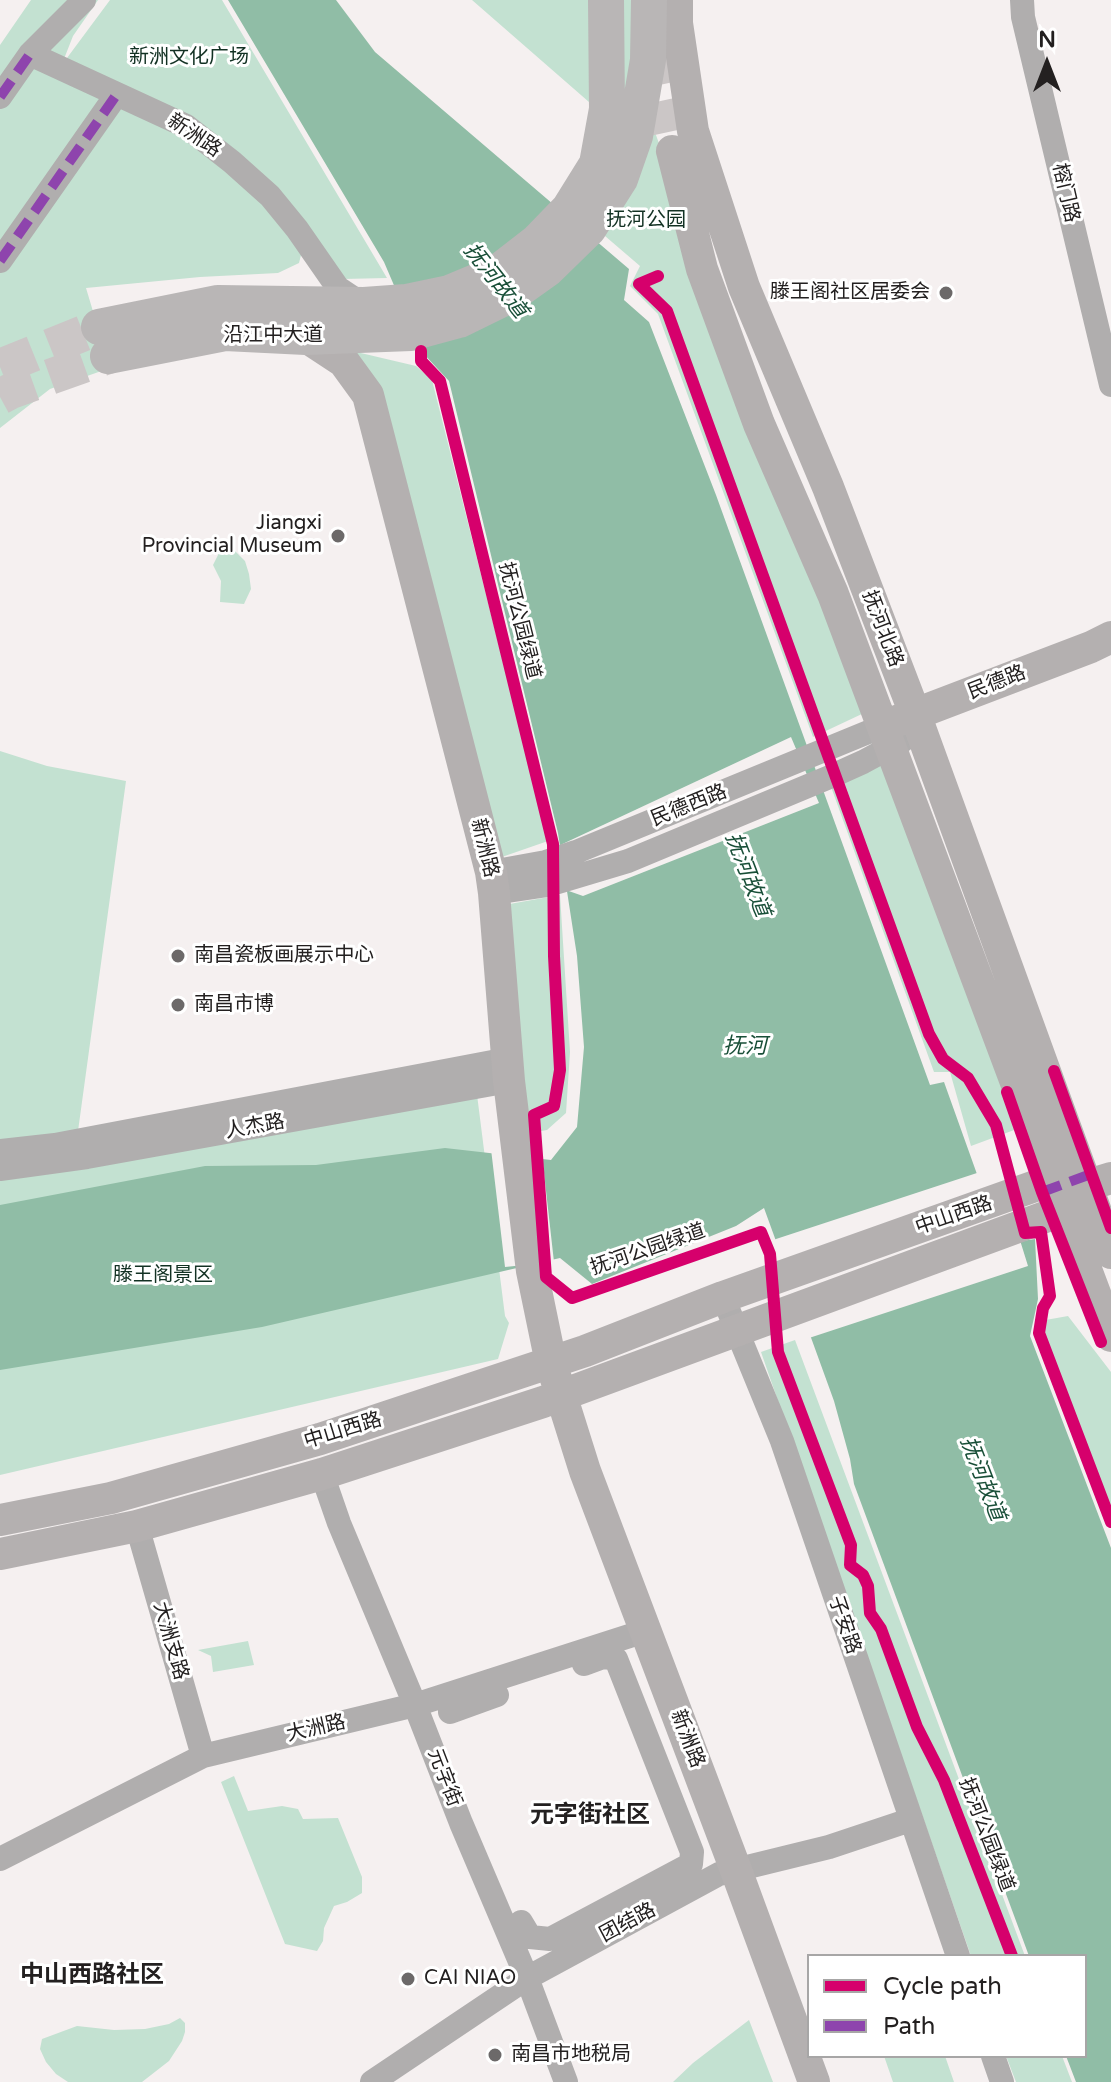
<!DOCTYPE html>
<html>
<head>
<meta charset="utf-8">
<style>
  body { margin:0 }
  #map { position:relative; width:1111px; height:2082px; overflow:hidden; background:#f5f0f0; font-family:"Varela Round",sans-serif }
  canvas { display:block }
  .legend { position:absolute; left:807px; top:1954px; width:280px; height:104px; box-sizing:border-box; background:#fff; border:2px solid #a7a6a6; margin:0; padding:10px 14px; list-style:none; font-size:24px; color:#232020 }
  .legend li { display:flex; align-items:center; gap:16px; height:40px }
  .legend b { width:40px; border:2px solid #a7a6a6 }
  .north { position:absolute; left:1007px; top:24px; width:80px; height:80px; -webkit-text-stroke:6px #fff; paint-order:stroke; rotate:0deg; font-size:22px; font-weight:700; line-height:32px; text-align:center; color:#232020 }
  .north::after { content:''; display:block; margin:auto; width:28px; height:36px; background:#232020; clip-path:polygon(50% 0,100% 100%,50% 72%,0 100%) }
</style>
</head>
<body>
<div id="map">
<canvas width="1111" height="2082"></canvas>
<ul class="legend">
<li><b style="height:10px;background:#d6006c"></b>Cycle path</li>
<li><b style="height:10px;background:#8e44ad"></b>Path</li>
</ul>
<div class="north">N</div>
</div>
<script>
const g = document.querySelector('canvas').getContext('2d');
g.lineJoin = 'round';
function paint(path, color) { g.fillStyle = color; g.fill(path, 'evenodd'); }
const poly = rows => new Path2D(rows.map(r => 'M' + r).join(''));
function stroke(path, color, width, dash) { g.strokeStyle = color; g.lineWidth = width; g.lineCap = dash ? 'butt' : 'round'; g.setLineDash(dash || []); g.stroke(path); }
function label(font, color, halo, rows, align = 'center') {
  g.font = font + ' "Varela Round","Noto Sans SC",sans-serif'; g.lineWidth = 6; g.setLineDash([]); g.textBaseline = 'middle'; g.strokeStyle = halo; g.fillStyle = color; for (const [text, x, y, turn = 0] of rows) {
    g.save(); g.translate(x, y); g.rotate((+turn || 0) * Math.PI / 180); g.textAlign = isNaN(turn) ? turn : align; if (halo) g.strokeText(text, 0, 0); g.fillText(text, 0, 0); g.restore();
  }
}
paint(poly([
  [31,0,98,0,73,36,62,64,183,132,264,200,302,251,299,263,278,273,200,277,86,288,110,368,50,389,0,428,0,45],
  [110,0,222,0,387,278,343,279,275,193,64,62],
  [472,0,591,0,597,109],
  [618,0,641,0,614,162],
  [652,124,864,713,813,737,658,314,630,286,640,266,598,230],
  [348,350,416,366,432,380,548,841,499,858],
  [223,545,230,546,245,561,249,574,251,589,244,604,220,602,221,581,213,565],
  [0,751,47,766,126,781,78,1131,472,1055,505,1316,509,1323,498,1359,0,1475],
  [885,757,1025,1126,971,1146,950,1072,934,1072,830,784],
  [560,895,570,1052,566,1113,547,1130,530,1133,504,905],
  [1068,1316,1111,1372,1111,1508,1040,1321],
  [795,1340,1025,1956,971,1956,761,1352],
  [248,1641,254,1665,213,1672,211,1656,198,1650],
  [234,1776,248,1811,282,1806,298,1809,303,1819,338,1818,362,1877,362,1893,347,1902,334,1906,324,1928,323,1941,317,1951,285,1944,221,1782],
  [180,2018,185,2023,185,2032,182,2041,169,2061,142,2082,68,2082,56,2074,46,2062,40,2049,42,2039,77,2026,114,2030,145,2029,169,2024],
  [749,2020,773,2082,673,2082,693,2063],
  [884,2056,945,2056,954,2082,893,2082],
  [1006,2056,1062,2056,1072,2082,1016,2082]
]), '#c3e1d1');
paint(poly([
  [228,0,336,0,375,52,629,269,624,300,649,322,716,495,930,1085,944,1082,1002,1244,1035,1239,1038,1299,1030,1336,1111,1548,1111,2082,1076,2082,1066,2056,1085,2056,1085,1956,1029,1956,854,1484,850,1459,834,1401,764,1208,736,1226,592,1284,560,1258,262,1327,0,1370,0,1205,205,1166,316,1165,445,1148,551,1160,577,1127,584,1047,577,956,558,833,449,381,423,353,384,262]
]), '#90bda6');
paint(poly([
  [791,737,819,803,583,896,563,889,556,847],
  [491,1149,542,1155,554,1262,505,1267],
  [980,1172,1005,1240,1019,1237,1028,1266,806,1339,773,1240]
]), '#f5f0f0');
stroke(poly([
  [651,54,672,151]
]), '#cbc6c6', 32, [32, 16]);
stroke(poly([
  [0,367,99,327],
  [0,397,11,391,108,356]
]), '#cbc6c6', 36, [36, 18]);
stroke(poly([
  [1022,0,1023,17,1111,385],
  [30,54,186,126,232,162,270,196,297,229,338,288,362,304],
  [0,97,30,54,84,0],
  [0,261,117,94],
  [491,872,546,862,576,852,883,726],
  [494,893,548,885,628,861,832,776,863,762,902,741],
  [0,1151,55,1145,508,1059],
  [0,1169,87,1157,509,1081],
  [723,1297,782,1441,958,1956],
  [322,1474,339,1523,415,1705,461,1823,527,1978,566,2082],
  [137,1526,203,1756],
  [450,1712,497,1695],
  [0,1859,203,1756,415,1705,645,1631],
  [521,1922,530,1937,550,1939,691,1864,692,1852,616,1659,603,1657,584,1664],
  [993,2056,1002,2082],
  [372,2082,527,1978,719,1874,829,1847,910,1820]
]), '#b0aeae', 24);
stroke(poly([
  [677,0,677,23,693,131,744,287,828,487,915,714,1111,1253],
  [672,151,702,269,759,424,833,594,1111,1336],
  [306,337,344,362,368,395,491,872,494,893,509,1081,532,1271,551,1363,585,1471,736,1870,814,2082],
  [897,721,1091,647,1111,637],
  [0,1520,111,1498,320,1439,585,1351,723,1297,1052,1180,1085,1186,1111,1178],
  [0,1554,137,1526,322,1474,543,1402,1064,1210,1078,1194]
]), '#b4b0b0', 32);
stroke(poly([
  [99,327,218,303,364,305,406,302,449,293,497,273,537,242,569,209,597,164,607,109,606,0],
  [108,356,225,333,306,337,411,333,459,320,512,294,547,269,589,228,620,179,635,136,648,60,649,0]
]), '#b9b6b6', 36);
stroke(poly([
  [0,97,30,54],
  [0,261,117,94],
  [1042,1192,1091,1174]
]), '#8e44ad', 10, [20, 10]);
stroke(poly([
  [658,276,639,284,667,311,929,1034,943,1059,968,1078,996,1125,1025,1233,1041,1232,1050,1296,1043,1308,1039,1333,1111,1522],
  [421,351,421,361,440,381,553,844,554,956,560,1070,554,1106,534,1115,546,1277,572,1298,761,1232,770,1254,778,1352,851,1545,850,1565,863,1575,868,1586,870,1613,881,1629,917,1727,944,1780,1012,1956],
  [1054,1071,1111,1228],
  [1007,1092,1042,1192,1101,1342]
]), '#d6006c', 12);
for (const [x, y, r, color] of [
  [946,293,8,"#6c6969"],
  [338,536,8,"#6c6969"],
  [178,956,8,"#6c6969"],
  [178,1005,8,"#6c6969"],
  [408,1979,8,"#6c6969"],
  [495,2055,8,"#6c6969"]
]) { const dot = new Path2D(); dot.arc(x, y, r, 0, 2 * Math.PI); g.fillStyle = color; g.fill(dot); stroke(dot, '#fff', 3); }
label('20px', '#123123', '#fff', [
  ["新洲文化广场",189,58],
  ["抚河公园",646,221],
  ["滕王阁景区",163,1276]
]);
label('20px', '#232020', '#fff', [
  ["新洲路",194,136,34],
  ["榕门路",1065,193,77],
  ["沿江中大道",273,336],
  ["抚河公园绿道",519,621,76],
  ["抚河北路",882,629,69],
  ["民德路",997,683,-21],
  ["民德西路",689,806,-22],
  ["新洲路",484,848,76],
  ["人杰路",255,1127,-10],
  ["中山西路",954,1216,-19],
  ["抚河公园绿道",648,1250,-19],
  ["中山西路",343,1431,-17],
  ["子安路",844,1625,71],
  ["大洲支路",170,1641,74],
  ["大洲路",316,1729,-13],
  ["新洲路",687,1739,69],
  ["元字街",444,1778,69],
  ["抚河公园绿道",986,1835,69],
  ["团结路",628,1923,-28]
]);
label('20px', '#232020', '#fff', [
  ["滕王阁社区居委会",930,293,"right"],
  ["Jiangxi",322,524,"right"],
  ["Provincial Museum",322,547,"right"],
  ["南昌瓷板画展示中心",194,956],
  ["南昌市博",194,1005],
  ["CAI NIAO",424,1979],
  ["南昌市地税局",511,2055]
], 'left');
label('italic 22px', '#194f38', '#fff', [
  ["抚河故道",495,281,52],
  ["抚河故道",747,875,69],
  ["抚河",745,1047],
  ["抚河故道",982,1479,69]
]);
label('bold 24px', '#232020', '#fff', [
  ["元字街社区",590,1816],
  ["中山西路社区",92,1976]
]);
</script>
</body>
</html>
